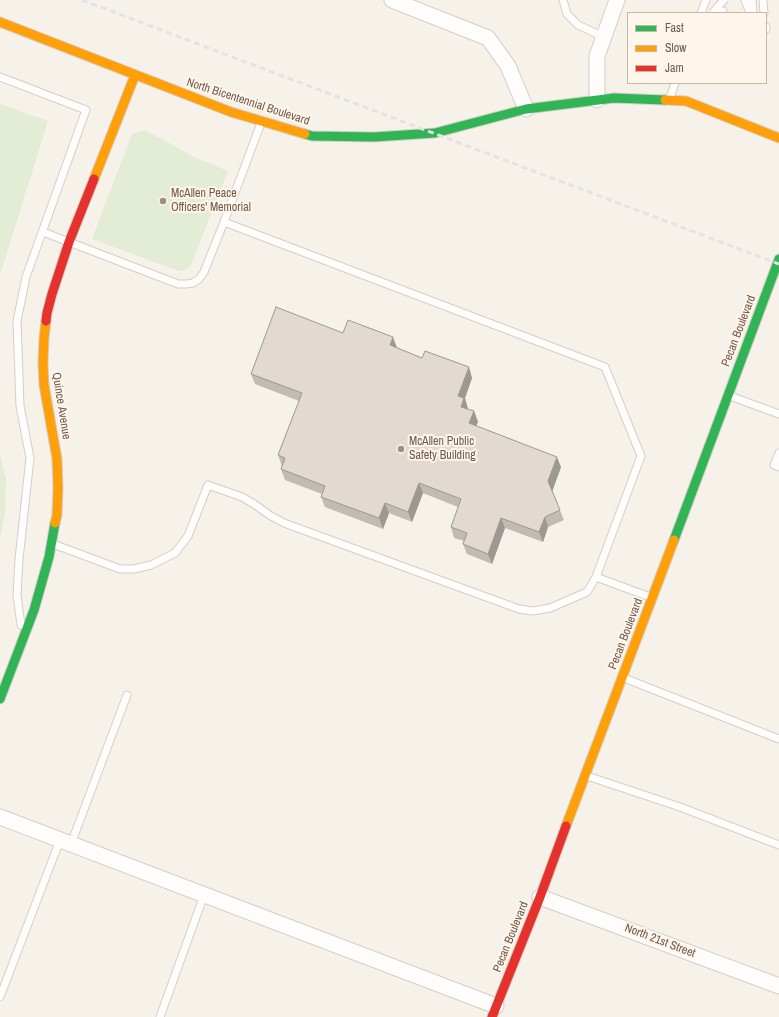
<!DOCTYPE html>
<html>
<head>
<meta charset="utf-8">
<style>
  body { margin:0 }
  #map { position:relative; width:779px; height:1017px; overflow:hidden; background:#f6f1e9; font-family:"Archivo Narrow",sans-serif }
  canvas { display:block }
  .legend { position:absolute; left:627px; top:12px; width:140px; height:72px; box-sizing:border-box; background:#fef6ea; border:1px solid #c6b7ab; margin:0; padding:5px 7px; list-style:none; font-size:12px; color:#71594c }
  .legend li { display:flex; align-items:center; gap:8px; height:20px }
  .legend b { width:20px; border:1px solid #c6b7ab }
</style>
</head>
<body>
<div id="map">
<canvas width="779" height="1017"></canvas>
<ul class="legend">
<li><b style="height:5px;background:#30b455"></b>Fast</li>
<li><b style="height:5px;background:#ff9f0a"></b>Slow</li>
<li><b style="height:5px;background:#e5322d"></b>Jam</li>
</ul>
</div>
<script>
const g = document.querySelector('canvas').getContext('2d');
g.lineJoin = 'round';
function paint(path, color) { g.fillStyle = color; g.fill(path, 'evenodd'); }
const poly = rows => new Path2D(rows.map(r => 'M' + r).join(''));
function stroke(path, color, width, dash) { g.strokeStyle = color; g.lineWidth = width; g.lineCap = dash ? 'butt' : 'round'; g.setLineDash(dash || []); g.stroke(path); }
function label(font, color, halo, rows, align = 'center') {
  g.font = font + ' "Archivo Narrow",sans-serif'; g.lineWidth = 4; g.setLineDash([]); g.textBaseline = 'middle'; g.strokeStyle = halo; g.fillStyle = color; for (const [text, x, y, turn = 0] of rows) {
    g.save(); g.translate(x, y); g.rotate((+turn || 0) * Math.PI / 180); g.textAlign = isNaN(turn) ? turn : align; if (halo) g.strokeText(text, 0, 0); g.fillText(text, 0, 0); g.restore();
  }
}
paint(poly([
  [0,104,48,121,0,275],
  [144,130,169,143,196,158,228,171,191,265,185,270,179,271,92,239,132,134],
  [0,455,6,479,5,514,0,538]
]), '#e3ecd5');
const lane = poly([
  [563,0,567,14,578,25,604,37],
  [745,0,750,13],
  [752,0,753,13],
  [763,0,764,13],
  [723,11,714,11,724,0],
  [701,13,706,0],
  [766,27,766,29],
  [0,77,86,110,26,277,17,321,20,406,30,458,19,559,17,595,21,625],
  [670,98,675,83],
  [43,232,178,284,186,284,193,283,199,279,204,272,224,222,261,123],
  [730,396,779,414],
  [779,453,774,465,779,467],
  [53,544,120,569,134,569,151,565,175,553,188,536,208,485,242,497,254,504,271,516,284,523,519,609,533,611,550,608,587,592,596,577,641,456,605,367,224,222],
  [596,577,650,597],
  [624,678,779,739],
  [587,776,680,807,779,845],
  [71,844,127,695],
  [0,997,60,840],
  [160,1017,204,895]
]);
const street = poly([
  [392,0,488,38,508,66,526,109],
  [597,100,597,56,617,0],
  [0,817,496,1006],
  [540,897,779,986]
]);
const fast = poly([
  [305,134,312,136,374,137,435,133,526,109,614,98,665,100],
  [674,540,779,259],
  [0,699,34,610,49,557,55,523]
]);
const slow = poly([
  [0,22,231,112,305,134],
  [665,100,686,101,779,138],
  [94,179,135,75],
  [46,321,44,338,43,363,44,385,57,459,58,488,57,515,55,523],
  [566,826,674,540]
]);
const jam = poly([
  [46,321,47,313,52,294,69,242,94,179],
  [492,1017,540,897,566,826]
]);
stroke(lane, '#d5cec8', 9);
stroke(street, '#d5cec8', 17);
stroke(fast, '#d4cdc6', 11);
stroke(slow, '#d4cdc6', 11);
stroke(jam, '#d4cdc6', 11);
stroke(lane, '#fefdfc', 7);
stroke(street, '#fefdfc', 15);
stroke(fast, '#30b455', 9);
stroke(slow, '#ff9f0a', 9);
stroke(jam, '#e5322d', 9);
stroke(poly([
  [82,0,779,264]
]), '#e4e2e4', 3, [6, 4]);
paint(poly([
  [343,333,397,348,472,378,465,398,468,409,474,411,478,422,476,426,561,467,552,491,564,520,548,527,543,542,505,528,492,564,467,554,463,544,464,541,454,538,451,527,458,507,423,493,412,522,389,513,383,529,325,507,321,497,322,494,285,480,281,469,282,466,278,455,299,401,255,384,251,374]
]), '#c2bbb4');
paint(poly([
  [393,337,397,348,390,345],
  [469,367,472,378,465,398,468,409,465,417,458,396],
  [474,411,478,422,473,433,469,423],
  [557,457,561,467,552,492,548,481],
  [419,483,423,493,412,522,408,512],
  [385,503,389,513,383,529,379,518],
  [545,517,548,527,543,542,539,532],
  [501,518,505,528,492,564,488,554]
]), '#9e9892');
const building = poly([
  [276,307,343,333,348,320,393,337,390,345,422,358,425,351,469,367,458,396,464,398,461,407,474,411,469,423,557,457,548,481,560,510,545,517,539,532,501,518,488,554,463,544,467,533,451,527,461,499,419,483,408,512,385,503,379,518,321,497,325,486,281,469,285,458,278,455,302,393,251,374,276,307]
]);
paint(building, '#e2d9d1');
stroke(building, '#9e9892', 1);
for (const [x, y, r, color] of [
  [163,201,4,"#a08e83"],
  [401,449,4,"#a08e83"]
]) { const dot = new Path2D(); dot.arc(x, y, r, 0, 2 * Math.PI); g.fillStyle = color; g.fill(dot); stroke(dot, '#fef6ea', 1.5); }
label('12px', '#71594c', '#fef6ea', [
  ["North Bicentennial Boulevard",248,102,18],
  ["Pecan Boulevard",739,331,-69],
  ["Quince Avenue",61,406,81],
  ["Pecan Boulevard",626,634,-69],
  ["Pecan Boulevard",511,937,-68],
  ["North 21st Street",660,941,21]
]);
label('12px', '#71594c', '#fef6ea', [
  ["McAllen Peace",171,194],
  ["Officers' Memorial",171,208],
  ["McAllen Public",409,442],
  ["Safety Building",409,456]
], 'left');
</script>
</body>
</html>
